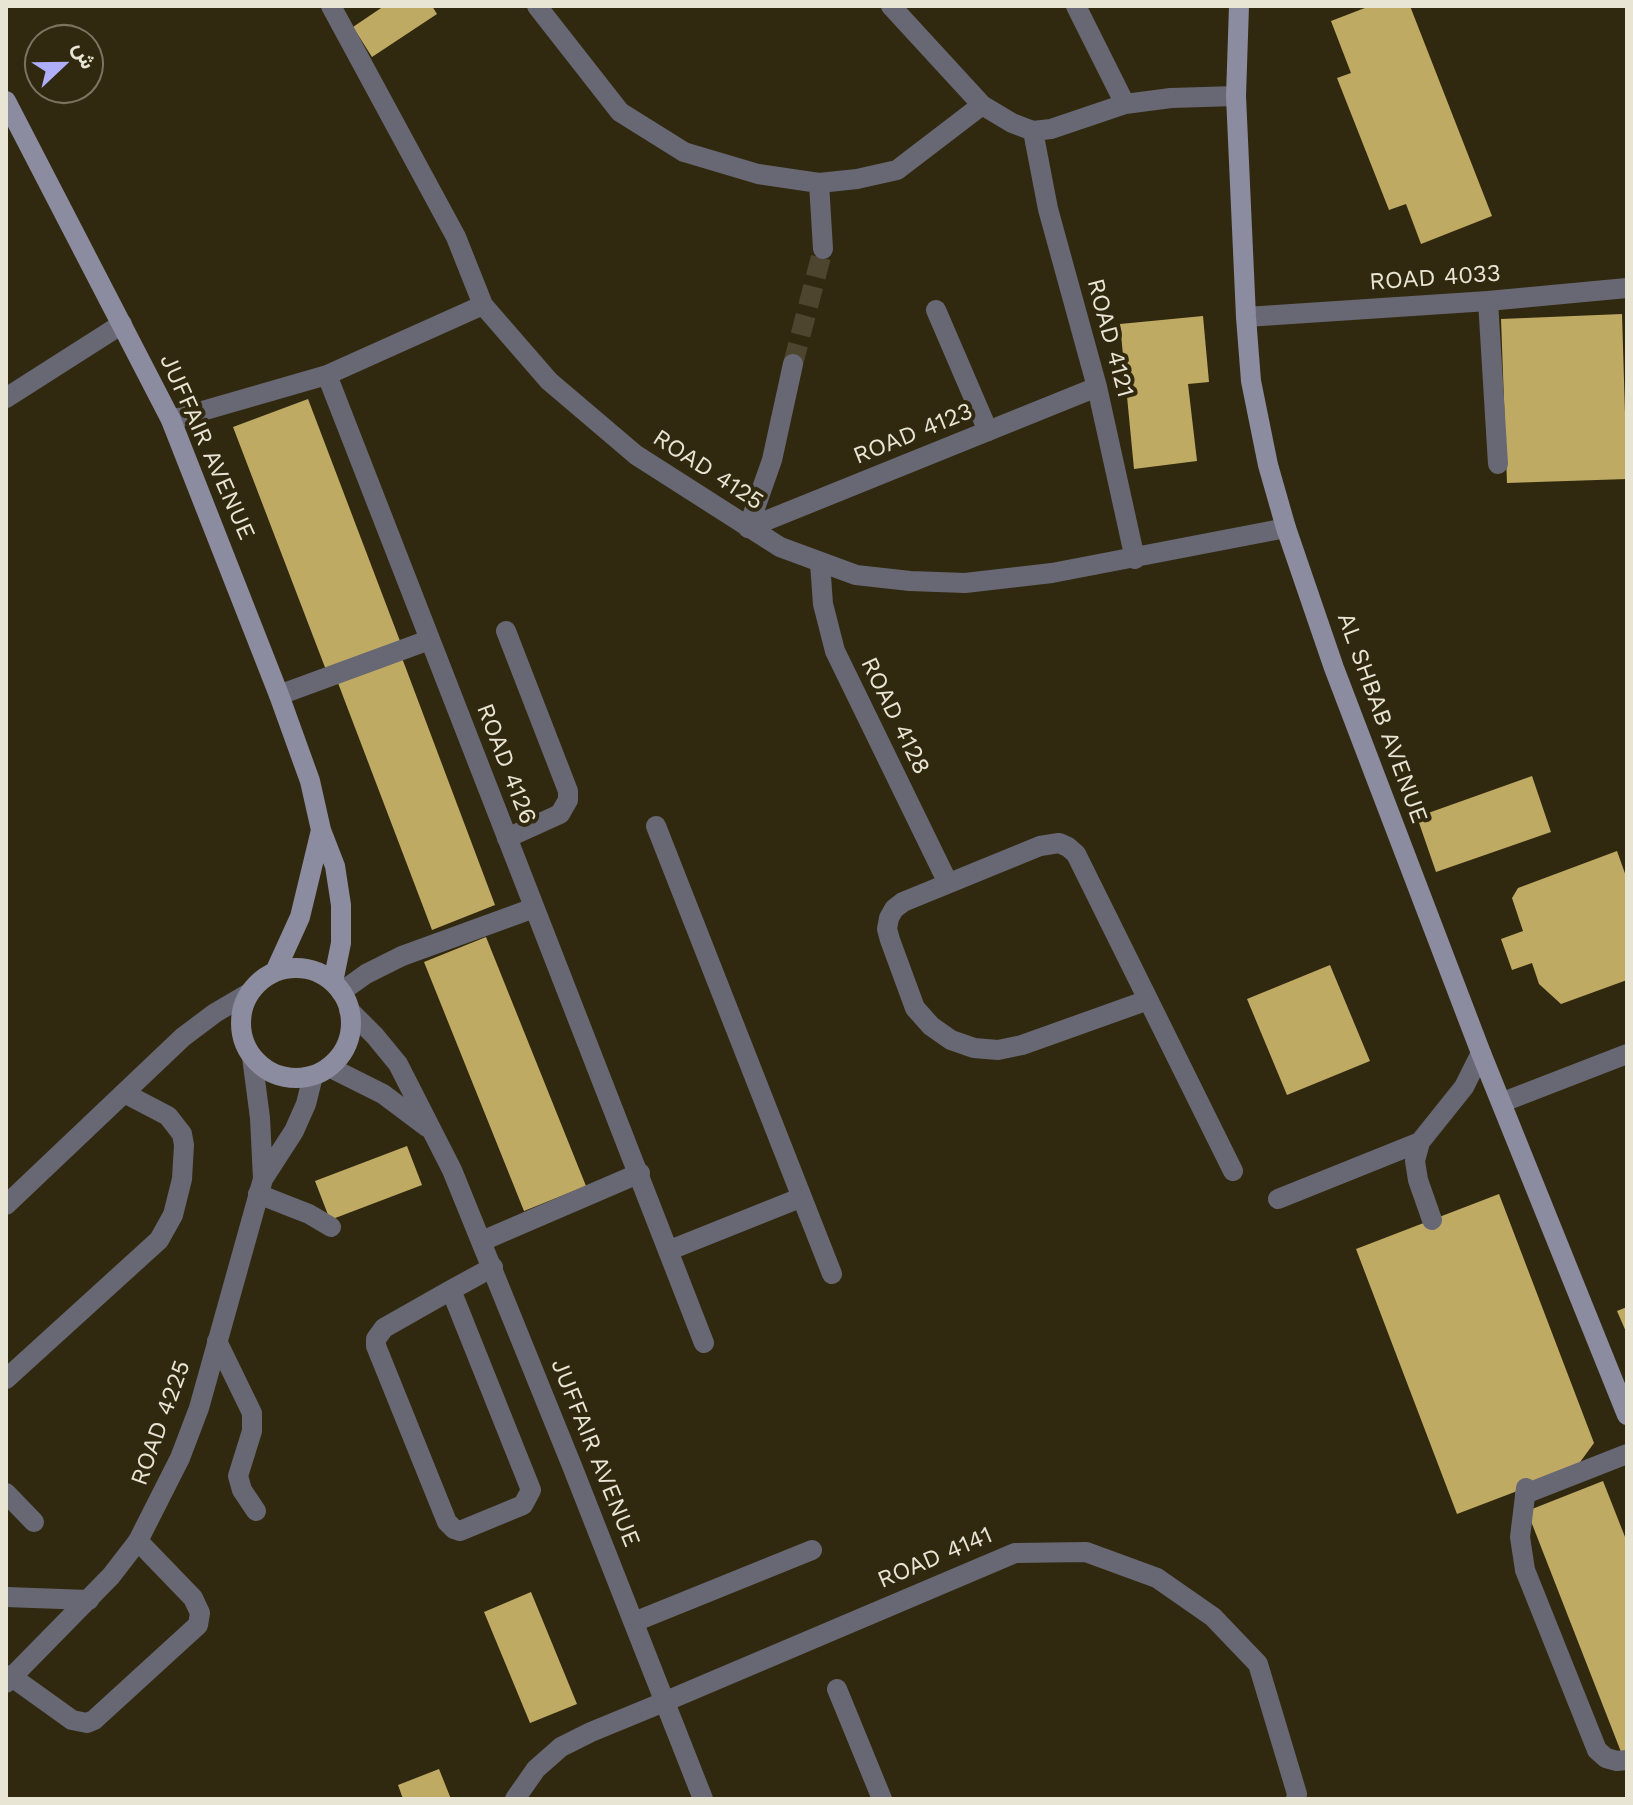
<!DOCTYPE html>
<html>
<head>
<meta charset="utf-8">
<style>
  body { margin:0 }
  #map { position:relative; width:1633px; height:1805px; overflow:hidden; background:#31290f; font-family:"Work Sans",Vazirmatn,sans-serif }
  canvas { display:block }
  .frame { position:absolute; inset:0; border:8px solid #e9e5d5; pointer-events:none }
  .north { position:absolute; left:24px; top:24px; width:80px; height:80px; box-sizing:border-box; background:#31290f; border:2px solid #7b745e; border-radius:50%; rotate:68deg; font-size:22px; font-weight:700; line-height:32px; text-align:center; color:#e9e5d5 }
  .north::after { content:''; display:block; margin:auto; width:28px; height:36px; background:#aeaefa; clip-path:polygon(50% 0,100% 100%,50% 72%,0 100%) }
</style>
</head>
<body>
<div id="map">
<canvas width="1633" height="1805"></canvas>
<div class="frame"></div>
<div class="north">ش</div>
</div>
<script>
const g = document.querySelector('canvas').getContext('2d');
g.lineJoin = 'round';
function paint(path, color) { g.fillStyle = color; g.fill(path, 'evenodd'); }
const poly = rows => new Path2D(rows.map(r => 'M' + r).join(''));
function stroke(path, color, width, dash) { g.strokeStyle = color; g.lineWidth = width; g.lineCap = dash ? 'butt' : 'round'; g.setLineDash(dash || []); g.stroke(path); }
function label(font, color, halo, rows, align = 'center') {
  g.font = font + ' "Work Sans",sans-serif'; g.lineWidth = 8; g.setLineDash([]); g.textBaseline = 'middle'; g.strokeStyle = halo; g.fillStyle = color; for (const [text, x, y, turn = 0] of rows) {
    g.save(); g.translate(x, y); g.rotate((+turn || 0) * Math.PI / 180); g.textAlign = isNaN(turn) ? turn : align; if (halo) g.strokeText(text, 0, 0); g.fillText(text, 0, 0); g.restore();
  }
}
paint(poly([
  [384,6,432,6,437,14,372,57,353,27],
  [1370,6,1410,6,1492,216,1421,244,1406,204,1389,210,1337,78,1351,73,1331,21],
  [1622,314,1627,479,1507,483,1501,319],
  [1203,316,1209,382,1188,384,1197,461,1134,469,1120,324],
  [308,399,400,641,326,670,233,427],
  [402,658,495,905,432,930,338,683],
  [1532,776,1551,832,1436,872,1417,817],
  [1617,851,1627,879,1627,980,1561,1004,1539,984,1532,963,1512,970,1501,939,1523,931,1512,898,1518,888],
  [486,937,586,1186,524,1211,424,962],
  [1330,965,1370,1061,1287,1095,1247,999],
  [407,1146,422,1185,330,1220,315,1181],
  [1499,1194,1594,1443,1575,1469,1457,1514,1356,1249],
  [1627,1307,1627,1334,1617,1311],
  [1603,1481,1627,1542,1627,1755,1623,1757,1527,1511],
  [531,1592,577,1704,530,1723,484,1612],
  [439,1769,451,1799,403,1799,398,1785]
]), '#bfaa64');
stroke(poly([
  [793,364,823,249]
]), '#4d452d', 20, [20, 10]);
stroke(poly([
  [1488,301,1498,464],
  [936,310,988,431],
  [6,398,122,324],
  [506,631,568,791,568,800,560,814,507,838],
  [279,695,429,640],
  [341,992,366,974,402,956,534,908],
  [258,1194,309,1214,331,1227],
  [1278,1199,1420,1142],
  [6,1205,183,1037,215,1013,249,993],
  [1432,1220,1418,1180,1415,1161,1420,1142,1464,1087,1481,1053],
  [482,1241,640,1173],
  [451,1290,531,1490,523,1505,460,1531,454,1529,447,1522,376,1346,376,1339,384,1328,451,1290,493,1267],
  [217,1341,252,1413,252,1431,238,1476,242,1490,256,1511],
  [6,1379,159,1240,173,1215,182,1179,184,1145,182,1134,168,1116,124,1093],
  [1526,1488,1520,1537,1525,1570,1597,1750,1606,1758,1617,1761,1627,1760],
  [6,1493,34,1522],
  [1525,1494,1627,1454],
  [6,1597,89,1600],
  [634,1622,812,1550],
  [6,1675,12,1677,72,1720,87,1723,94,1720,198,1625,200,1613,193,1598,138,1541],
  [837,1689,882,1799],
  [515,1799,536,1769,561,1747,591,1732,664,1702]
]), '#686875', 20);
stroke(poly([
  [331,6,456,237,483,305,549,381,636,455,780,547,856,575,910,581,965,583,1052,573,1286,528],
  [537,6,620,112,684,152,758,174,819,183,857,179,897,170,982,105],
  [891,6,982,105,1012,123,1033,131,1051,129,1125,104,1171,98,1236,96],
  [1076,6,1125,104],
  [1033,131,1048,209,1097,387,1135,559],
  [819,183,823,249],
  [1246,317,1488,301,1627,288],
  [327,375,704,1343],
  [171,420,327,375,483,305],
  [748,528,1097,387],
  [748,528,772,460,793,364],
  [820,563,823,604,835,651,948,883],
  [656,826,832,1274],
  [1148,1000,1022,1045,998,1050,974,1048,951,1040,931,1026,915,1008,890,940,887,929,889,918,894,909,903,902,1040,846,1059,843,1068,847,1076,854,1233,1171],
  [349,1010,375,1036,398,1064,452,1170,572,1466,703,1799],
  [329,1067,383,1094,427,1127],
  [1503,1102,1627,1054],
  [263,1179,294,1131,306,1104,313,1076],
  [670,1250,800,1198],
  [6,1683,111,1576,138,1541,180,1458,199,1408,263,1179,260,1118,252,1057],
  [664,1702,1015,1553,1086,1552,1157,1578,1213,1617,1258,1664,1297,1794,1296,1799]
]), '#686875', 20);
stroke(poly([
  [1239,6,1236,96,1246,317,1251,381,1268,465,1286,528,1334,668,1481,1053,1627,1415],
  [6,101,171,420,279,695,310,781,321,830,335,866,341,905,341,943,333,982],
  '241 1023a55 55 0 1 1 110 0a55 55 0 1 1-110 0Z',
  [275,972,300,917,321,830]
]), '#8b8c9f', 20);
label('24px', '#e9e5d5', '#31290f', [
  ["ROAD 4033",1435,278,-4],
  ["ROAD 4121",1110,338,75],
  ["ROAD 4123",913,434,-22],
  ["JUFFAIR AVENUE",207,447,66],
  ["ROAD 4125",708,470,33],
  ["ROAD 4128",895,716,64],
  ["AL SHBAB AVENUE",1382,718,70],
  ["ROAD 4126",506,764,69],
  ["ROAD 4225",161,1423,-70],
  ["JUFFAIR AVENUE",595,1453,68],
  ["ROAD 4141",935,1558,-23]
]);
</script>
</body>
</html>
